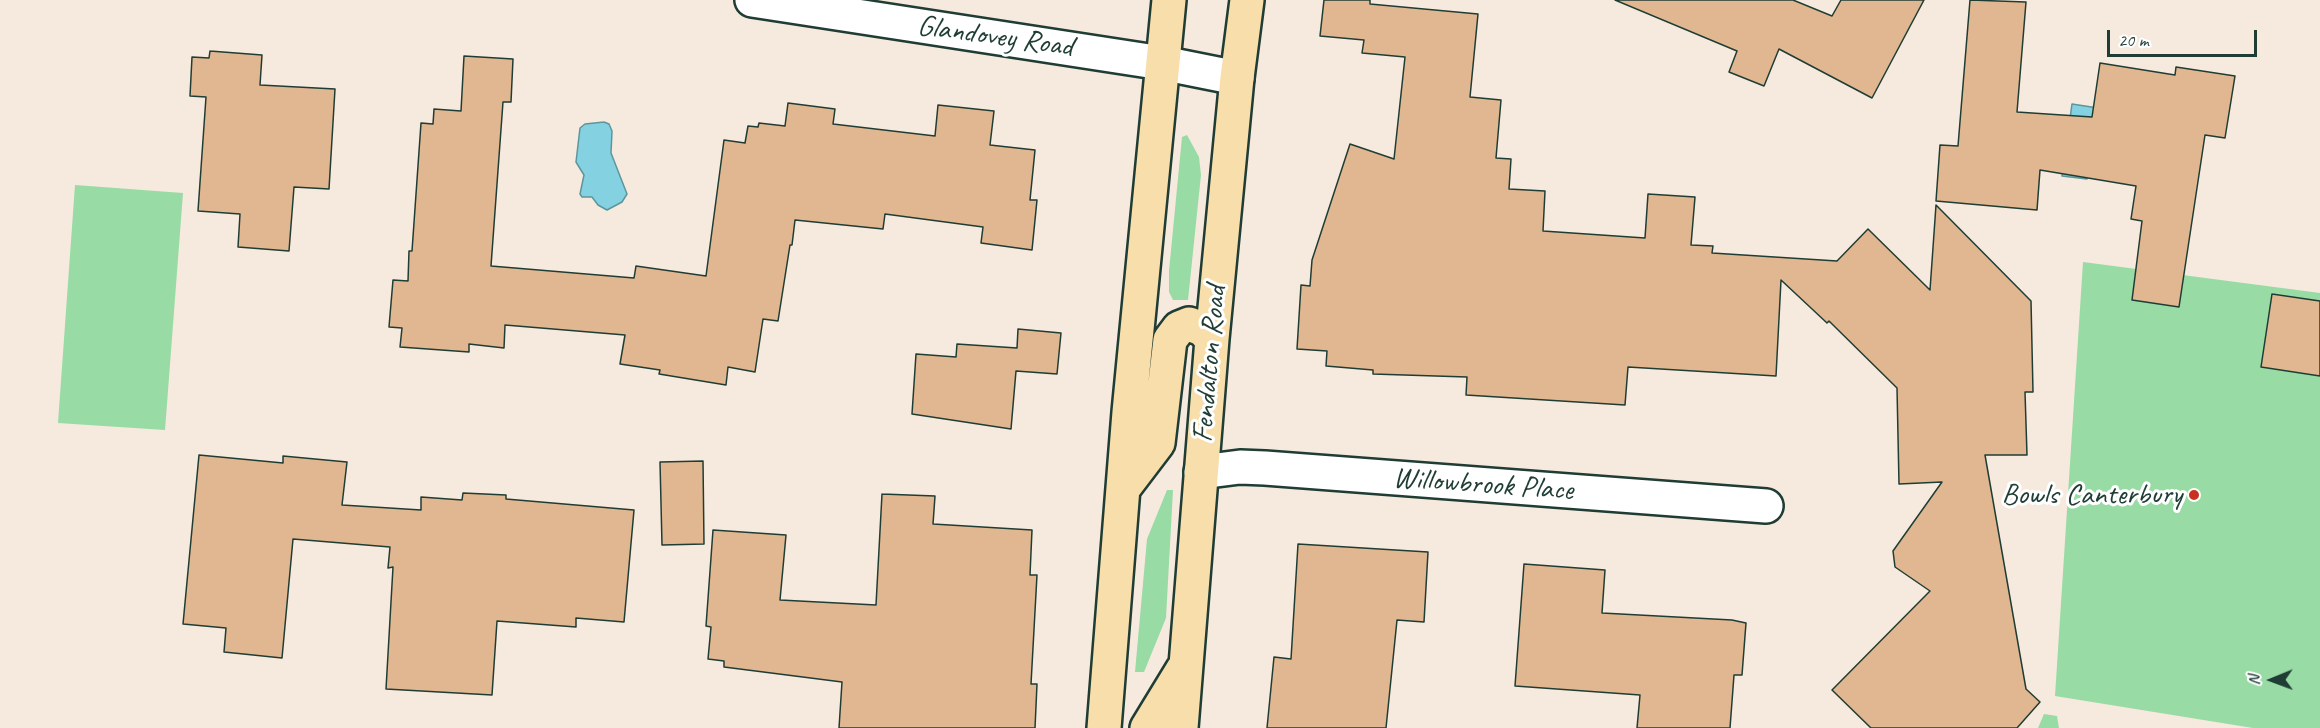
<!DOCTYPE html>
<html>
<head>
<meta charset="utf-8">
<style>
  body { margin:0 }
  #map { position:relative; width:2320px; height:728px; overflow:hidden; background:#f6e9de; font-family:Caveat,sans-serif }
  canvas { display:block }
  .north { position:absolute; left:2242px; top:650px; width:60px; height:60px; -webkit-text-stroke:4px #fff; paint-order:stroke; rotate:269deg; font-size:16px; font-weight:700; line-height:24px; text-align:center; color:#1f3d34 }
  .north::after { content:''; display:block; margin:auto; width:21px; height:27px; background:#1f3d34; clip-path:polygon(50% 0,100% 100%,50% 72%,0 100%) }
  .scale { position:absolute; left:2107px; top:30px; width:150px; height:27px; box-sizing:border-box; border:3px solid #1f3d34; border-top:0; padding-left:8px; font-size:18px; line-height:21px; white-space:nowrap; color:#1f3d34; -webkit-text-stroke:4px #fff; paint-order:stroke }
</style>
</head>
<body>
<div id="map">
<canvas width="2320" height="728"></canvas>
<div class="north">N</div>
<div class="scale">20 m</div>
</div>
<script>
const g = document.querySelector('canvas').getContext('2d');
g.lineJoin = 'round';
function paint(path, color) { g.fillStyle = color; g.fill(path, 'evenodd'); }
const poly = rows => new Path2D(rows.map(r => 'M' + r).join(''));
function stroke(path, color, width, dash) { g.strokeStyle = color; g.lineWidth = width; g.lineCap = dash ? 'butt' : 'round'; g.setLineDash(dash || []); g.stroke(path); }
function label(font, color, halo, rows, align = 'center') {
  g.font = font + ' Caveat,sans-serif'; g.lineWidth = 6; g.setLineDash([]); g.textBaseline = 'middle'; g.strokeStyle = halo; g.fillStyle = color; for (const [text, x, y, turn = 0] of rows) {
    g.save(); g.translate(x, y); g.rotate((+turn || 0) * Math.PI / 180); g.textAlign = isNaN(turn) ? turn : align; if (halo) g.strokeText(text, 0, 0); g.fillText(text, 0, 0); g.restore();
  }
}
paint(poly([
  [1187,135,1199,157,1201,175,1188,300,1173,300,1169,292,1169,271,1182,137],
  [75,185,183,193,165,430,58,423],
  [2083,262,2320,293,2320,728,2253,728,2055,696],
  [1167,490,1173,490,1166,618,1144,672,1135,672,1147,539],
  [2044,714,2057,716,2059,728,2038,728]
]), '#98dba5');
const water = poly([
  [2072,104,2098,108,2087,179,2062,176,2072,104],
  [604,122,609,124,612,131,611,153,627,194,622,202,607,210,598,205,592,197,582,197,580,194,584,175,576,162,580,128,585,124,604,122]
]);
paint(water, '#84d2e1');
stroke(water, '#5c969c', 1.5);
const building = poly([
  [1324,0,1370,0,1370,4,1478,14,1470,97,1501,100,1496,158,1511,159,1509,189,1545,191,1543,231,1645,238,1648,194,1695,197,1691,245,1713,246,1712,253,1837,261,1868,229,1930,290,1936,205,2031,301,2033,392,2025,392,2027,455,1985,455,2026,689,2040,702,2017,728,1871,728,1832,690,1930,591,1895,567,1893,551,1942,482,1899,484,1897,388,1829,321,1827,323,1781,280,1776,376,1628,367,1625,405,1466,395,1467,377,1373,374,1373,370,1326,366,1327,351,1297,349,1301,285,1310,286,1312,260,1350,144,1394,159,1405,57,1362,53,1364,40,1320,36,1324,0],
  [1615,0,1793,0,1832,16,1841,0,1924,0,1872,98,1779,49,1764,86,1729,72,1737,51,1615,0],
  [1970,0,2026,2,2017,112,2092,117,2100,63,2175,75,2176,67,2235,76,2225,138,2205,135,2179,307,2132,300,2142,221,2131,219,2136,186,2040,170,2037,210,1936,201,1940,145,1958,146,1970,0],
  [210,51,262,55,260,85,335,89,329,189,294,187,289,251,238,247,240,214,198,211,206,97,190,96,192,57,209,58,210,51],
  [464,56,513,59,511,102,503,102,491,266,634,278,636,266,706,276,724,140,745,143,748,126,758,127,759,123,785,126,788,103,835,109,833,124,935,136,938,105,994,111,990,145,1035,150,1030,200,1037,200,1032,250,981,243,983,227,885,214,883,229,795,220,792,245,790,245,778,321,763,319,755,372,728,367,726,385,659,374,660,370,620,364,625,335,505,325,504,348,469,344,469,352,400,347,402,328,389,327,393,280,408,281,409,251,412,251,421,123,433,124,434,109,461,111,464,56],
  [2272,294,2320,301,2320,376,2261,367,2272,294],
  [1018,329,1061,333,1057,374,1016,371,1011,429,912,414,916,354,956,357,957,344,1017,348,1018,329],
  [199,455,283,463,283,456,347,462,342,505,421,510,421,497,462,500,463,493,506,495,506,499,634,510,624,622,576,618,576,627,497,621,492,695,386,689,393,567,388,568,390,547,293,539,282,658,224,652,226,628,183,624,199,455],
  [703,461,704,544,662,545,660,462,703,461],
  [882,494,935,496,933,524,1032,530,1030,575,1037,575,1031,684,1037,684,1035,728,839,728,842,682,724,667,724,661,708,659,711,627,706,626,713,530,786,535,780,600,876,605,882,494],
  [1298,544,1428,552,1424,622,1397,620,1386,728,1267,728,1274,657,1291,659,1298,544],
  [1524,564,1605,570,1602,613,1732,620,1746,623,1742,675,1734,675,1730,728,1637,728,1640,695,1515,686,1524,564]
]);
paint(building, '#e0b790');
stroke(building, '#1f3d34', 1.5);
const street = poly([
  [1201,472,1240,467,1265,468,1766,506]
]);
const secondary = poly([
  [752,0,1162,63,1237,78]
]);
const primary = poly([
  [1123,489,1158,443,1170,340,1179,328,1189,324,1202,329,1212,339],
  [1104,728,1129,412,1169,0],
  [1147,728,1183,669],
  [1181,728,1212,339,1237,78,1247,0]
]);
stroke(street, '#1f3d34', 38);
stroke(secondary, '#1f3d34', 38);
stroke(primary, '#1f3d34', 38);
stroke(street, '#fff', 33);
stroke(secondary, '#fff', 33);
stroke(primary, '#f8deab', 33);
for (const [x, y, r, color] of [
  [2194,495,6,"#c8321e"]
]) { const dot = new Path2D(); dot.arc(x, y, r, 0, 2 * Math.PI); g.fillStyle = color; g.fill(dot); stroke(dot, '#fff', 2); }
label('30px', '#1f3d34', '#fff', [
  ["Glandovey Road",995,37,8],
  ["Fendalton Road",1210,364,-85],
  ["Willowbrook Place",1483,485,4]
]);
label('30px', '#1f3d34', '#fff', [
  ["Bowls Canterbury",2182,495]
], 'right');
</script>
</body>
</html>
